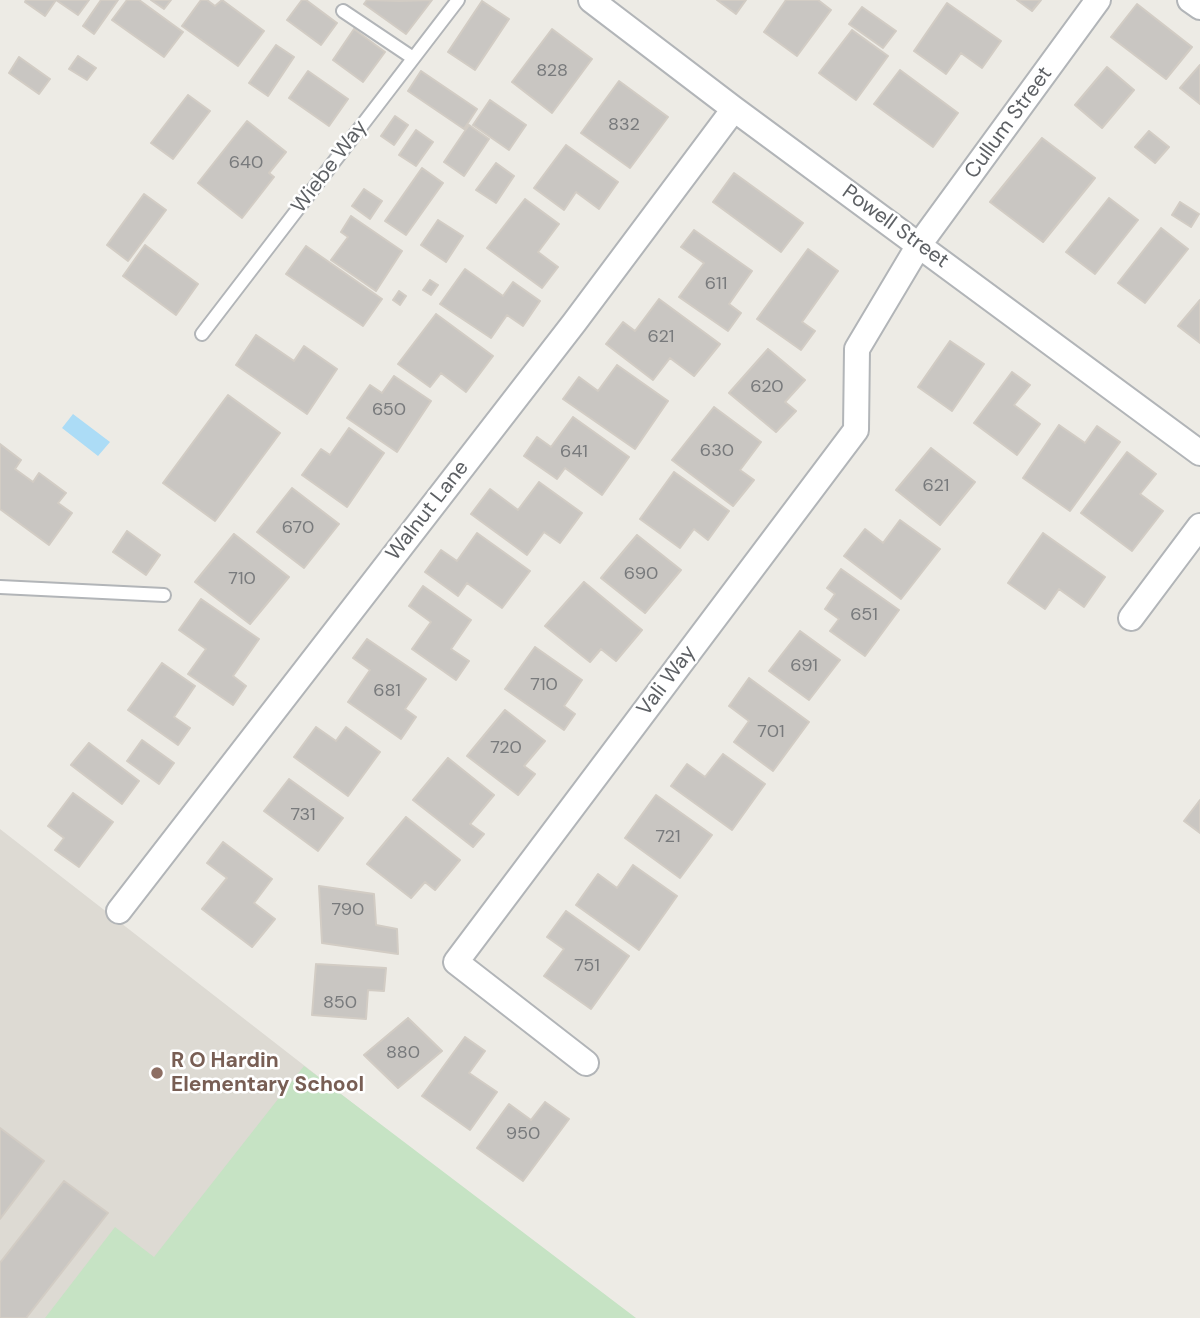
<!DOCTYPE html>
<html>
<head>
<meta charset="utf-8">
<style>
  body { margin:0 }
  canvas { display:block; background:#edebe5 }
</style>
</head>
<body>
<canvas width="1200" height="1318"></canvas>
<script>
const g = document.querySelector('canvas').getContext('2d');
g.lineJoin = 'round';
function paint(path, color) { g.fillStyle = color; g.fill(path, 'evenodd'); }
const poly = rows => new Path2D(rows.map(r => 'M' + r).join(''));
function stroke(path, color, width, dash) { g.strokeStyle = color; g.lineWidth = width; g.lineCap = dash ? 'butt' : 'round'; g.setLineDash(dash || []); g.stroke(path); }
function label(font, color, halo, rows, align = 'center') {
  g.font = font + ' "DM Sans",sans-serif'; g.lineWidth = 5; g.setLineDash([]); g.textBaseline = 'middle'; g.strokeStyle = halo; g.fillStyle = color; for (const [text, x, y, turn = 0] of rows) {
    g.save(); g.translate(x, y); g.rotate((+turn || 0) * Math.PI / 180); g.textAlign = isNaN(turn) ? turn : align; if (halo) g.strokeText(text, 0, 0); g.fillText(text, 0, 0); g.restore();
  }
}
paint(poly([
  [0,829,629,1318,0,1318]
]), '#dddad3');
paint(poly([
  [304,1066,636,1318,45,1318,115,1227,154,1257]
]), '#c6e3c4');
paint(poly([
  [73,414,110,442,98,456,62,428]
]), '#acdcf6');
const building = poly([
  [26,0,89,0,78,15,56,0,45,16,25,2,26,0],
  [101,0,118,0,94,34,83,26,101,0],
  [127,0,139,0,183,32,164,57,112,20,127,0],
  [151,0,171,0,164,9,151,0],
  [201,0,207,0,215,6,222,0,264,31,238,66,182,26,201,0],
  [302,0,306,0,337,23,321,45,287,20,302,0],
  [367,0,399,1,432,0,406,34,364,4,367,0],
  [717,0,746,0,736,14,717,0],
  [786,0,818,0,831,10,797,56,764,32,786,0],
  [1017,0,1041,0,1032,11,1017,0],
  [482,1,509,19,475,70,448,52,482,1],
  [947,3,1001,41,982,68,961,53,946,74,914,51,947,3],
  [1137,4,1192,47,1166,79,1111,37,1137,4],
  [862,7,896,31,883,48,849,24,862,7],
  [354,29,385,52,363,82,333,60,354,29],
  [552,29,592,59,552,113,512,82,552,29],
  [852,30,888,56,856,100,819,73,852,30],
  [276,45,294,57,268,96,249,83,276,45],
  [78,56,96,68,87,80,69,69,78,56],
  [19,57,50,79,39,94,9,73,19,57],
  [1200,65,1200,104,1180,88,1200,65],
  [1107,67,1134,90,1102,128,1075,105,1107,67],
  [900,70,958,113,933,147,874,104,900,70],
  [308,71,348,99,329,126,289,98,308,71],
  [421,71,477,109,464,129,408,91,421,71],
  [619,81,668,117,630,168,581,133,619,81],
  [188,95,210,111,173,159,151,143,188,95],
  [490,100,526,125,509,150,473,125,490,100],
  [395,116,408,125,394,145,381,136,395,116],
  [247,121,286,152,269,173,274,177,242,218,198,183,247,121],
  [469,125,489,139,464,176,444,162,469,125],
  [416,130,433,142,416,166,399,155,416,130],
  [1149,131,1169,147,1155,163,1135,147,1149,131],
  [1042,138,1095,178,1043,242,990,202,1042,138],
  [566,145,618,182,599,209,576,192,564,210,534,188,566,145],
  [496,163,514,176,496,203,476,190,496,163],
  [422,168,443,183,406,235,385,221,422,168],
  [734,173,803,223,781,252,713,202,734,173],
  [364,189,382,201,370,219,352,206,364,189],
  [144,194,166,210,128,261,107,245,144,194],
  [1109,198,1138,220,1095,274,1066,252,1109,198],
  [525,199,559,224,538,252,558,267,542,288,487,248,525,199],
  [1180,202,1199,214,1191,227,1172,215,1180,202],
  [351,216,402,251,376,291,331,260,348,237,341,232,351,216],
  [438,220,463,236,446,262,421,245,438,220],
  [1161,228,1188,249,1145,303,1118,283,1161,228],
  [694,230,752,271,729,304,741,313,728,331,679,297,704,263,681,247,694,230],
  [145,245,198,284,176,315,123,276,145,245],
  [306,246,382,299,363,326,286,274,306,246],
  [808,249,838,271,802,322,815,331,801,350,757,319,808,249],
  [465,269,503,296,513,282,540,301,523,326,507,315,491,338,440,304,465,269],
  [430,280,438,285,431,295,423,290,430,280],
  [399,291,406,296,400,305,393,300,399,291],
  [659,299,720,344,694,376,670,358,653,380,606,344,623,322,635,331,659,299],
  [1200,300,1200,343,1178,326,1200,300],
  [436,314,493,356,466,392,441,373,430,387,398,364,436,314],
  [256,335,294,361,304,346,337,369,307,414,236,365,256,335],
  [950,341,984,364,952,411,918,387,950,341],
  [768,349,805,380,785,402,796,411,776,432,729,393,768,349],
  [617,365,668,401,635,449,563,399,579,377,598,391,617,365],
  [1012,372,1030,385,1014,405,1040,424,1017,455,974,423,1012,372],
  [394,376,431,401,397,452,347,418,370,385,382,393,394,376],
  [228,395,280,433,215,521,163,483,228,395],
  [714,407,761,442,740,470,754,480,733,506,672,460,714,407],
  [573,417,629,457,602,495,565,468,557,479,524,456,537,437,551,447,573,417],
  [1059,425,1085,443,1097,426,1120,442,1070,511,1023,478,1059,425],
  [349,428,384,453,347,507,302,475,321,449,330,455,349,428],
  [0,444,21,460,15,469,33,482,39,473,66,493,58,503,72,513,49,545,0,509,0,444],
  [931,448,975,482,940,525,896,490,931,448],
  [1127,452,1156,474,1140,494,1163,511,1132,551,1081,513,1127,452],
  [674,472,729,511,708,540,694,529,680,548,640,519,674,472],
  [539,482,582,513,560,543,544,532,527,555,471,514,490,489,518,510,539,482],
  [292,488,339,524,304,568,257,532,292,488],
  [900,520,940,549,901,599,844,556,865,529,883,543,900,520],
  [127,531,160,555,146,575,113,552,127,531],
  [477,533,530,571,502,608,467,583,458,596,425,572,441,550,457,561,477,533],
  [1043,533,1105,577,1084,607,1059,589,1045,609,1008,583,1043,533],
  [234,534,289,577,250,624,195,582,234,534],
  [637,535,681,570,645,613,601,578,637,535],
  [841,569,899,610,865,656,830,631,839,619,825,609,835,594,827,588,841,569],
  [584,582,642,630,616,661,601,649,590,662,545,626,584,582],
  [423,586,471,620,451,649,469,661,456,680,412,649,431,622,409,606,423,586],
  [201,599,259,639,233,676,246,686,233,705,188,674,206,649,179,630,201,599],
  [800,631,840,660,809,700,769,671,800,631],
  [367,639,426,679,405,709,416,717,401,739,348,702,370,670,353,658,367,639],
  [535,647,582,680,564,706,575,714,564,730,505,689,535,647],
  [162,663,195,686,174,717,190,728,178,745,128,710,162,663],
  [749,678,809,722,773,771,734,742,749,721,729,706,749,678],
  [505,710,545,741,524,766,535,774,518,795,467,756,505,710],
  [316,727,336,741,346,727,380,752,348,796,294,757,316,727],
  [142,740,174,763,159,784,127,761,142,740],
  [89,743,139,781,122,804,71,765,89,743],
  [723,754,765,784,732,830,671,786,687,764,705,777,723,754],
  [448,758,494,795,470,824,484,834,473,847,413,800,448,758],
  [289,779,343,818,318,851,264,811,289,779],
  [73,793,113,822,79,867,55,850,64,838,48,826,73,793],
  [656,795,712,835,680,878,625,838,656,795],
  [1200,800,1200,833,1184,821,1200,800],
  [406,817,460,860,435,890,425,882,411,898,367,864,406,817],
  [223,842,272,879,254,903,275,919,252,947,202,909,227,878,207,863,223,842],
  [633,865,677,896,639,950,576,905,598,874,617,888,633,865],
  [319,886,374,894,376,925,397,929,398,954,322,943,319,886],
  [566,911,629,956,591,1009,544,976,564,949,547,937,566,911],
  [316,964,386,968,384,991,368,990,366,1019,312,1015,316,964],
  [408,1018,442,1051,398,1088,364,1055,408,1018],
  [465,1037,485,1051,469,1073,497,1092,470,1130,422,1096,465,1037],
  [545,1102,569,1119,523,1181,477,1148,509,1104,531,1120,545,1102],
  [0,1128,44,1161,0,1219,0,1128],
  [64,1181,108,1213,26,1318,0,1318,0,1263,64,1181]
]);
paint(building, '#c9c6c2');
stroke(building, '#d2ccc4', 2);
const lane = poly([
  [343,11,413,58],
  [202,334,458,0],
  [0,587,164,595]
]);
const street = poly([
  [591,0,734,109,1200,453],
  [1190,0,1200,7],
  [1131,618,1200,526],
  [119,911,574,323,734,109],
  [586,1063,456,962,856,430,857,349,919,245,1098,0]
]);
stroke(lane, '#b2b5b8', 16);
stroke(street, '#b2b5b8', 28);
stroke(lane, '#fff', 12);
stroke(street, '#fff', 24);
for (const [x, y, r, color] of [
  [157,1073,7,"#8d6e63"]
]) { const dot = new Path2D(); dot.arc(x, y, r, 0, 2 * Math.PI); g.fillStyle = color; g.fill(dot); stroke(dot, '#fff', 2.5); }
label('18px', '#787a7c', null, [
  ["828",552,71],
  ["832",624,125],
  ["640",246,163],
  ["611",716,284],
  ["621",661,337],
  ["620",767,387],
  ["650",389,410],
  ["630",717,451],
  ["641",574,452],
  ["621",936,486],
  ["670",298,528],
  ["690",641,574],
  ["710",242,579],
  ["651",864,615],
  ["691",804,666],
  ["710",544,685],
  ["681",387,691],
  ["701",771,732],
  ["720",506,748],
  ["731",303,815],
  ["721",668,837],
  ["790",348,910],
  ["751",587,966],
  ["850",340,1003],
  ["880",403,1053],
  ["950",523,1134]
]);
label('21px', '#5d6064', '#fff', [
  ["Cullum Street",1009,123,-54],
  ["Wiebe Way",330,167,-53],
  ["Powell Street",895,227,36],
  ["Walnut Lane",428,511,-52],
  ["Vali Way",667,681,-53]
]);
label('bold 21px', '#785e54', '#fff', [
  ["R O Hardin",171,1061],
  ["Elementary School",171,1085]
], 'left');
</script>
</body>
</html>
